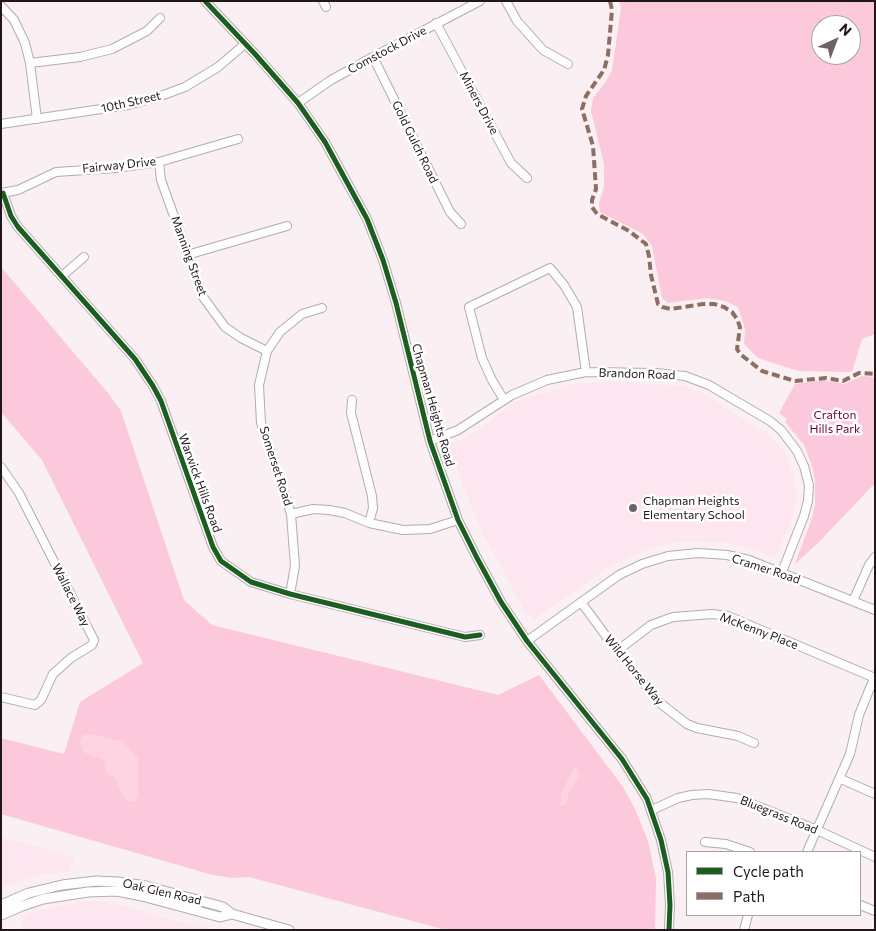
<!DOCTYPE html>
<html>
<head>
<meta charset="utf-8">
<style>
  body { margin:0 }
  #map { position:relative; width:876px; height:931px; overflow:hidden; background:#faeff3; font-family:Commissioner,sans-serif }
  canvas { display:block }
  .frame { position:absolute; inset:0; border:2px solid #21171b; pointer-events:none }
  .legend { position:absolute; left:686px; top:851px; width:175px; height:65px; box-sizing:border-box; background:#fff; border:1px solid #a6a2a4; margin:0; padding:6px 9px; list-style:none; font-size:15px; color:#21171b }
  .legend li { display:flex; align-items:center; gap:10px; height:25px }
  .legend b { width:25px; border:1px solid #a6a2a4 }
  .north { position:absolute; left:811px; top:15px; width:50px; height:50px; box-sizing:border-box; background:#fff; border:1px solid #a6a2a4; border-radius:50%; rotate:43deg; font-size:14px; font-weight:700; line-height:20px; text-align:center; color:#21171b }
  .north::after { content:''; display:block; margin:auto; width:18px; height:22px; background:#6d6367; clip-path:polygon(50% 0,100% 100%,50% 72%,0 100%) }
</style>
</head>
<body>
<div id="map">
<canvas width="876" height="931"></canvas>
<div class="frame"></div>
<ul class="legend">
<li><b style="height:6px;background:#1b5e20"></b>Cycle path</li>
<li><b style="height:6px;background:#8d6e63"></b>Path</li>
</ul>
<div class="north">N</div>
</div>
<script>
const g = document.querySelector('canvas').getContext('2d');
g.lineJoin = 'round';
function paint(path, color) { g.fillStyle = color; g.fill(path, 'evenodd'); }
const poly = rows => new Path2D(rows.map(r => 'M' + r).join(''));
function stroke(path, color, width, dash) { g.strokeStyle = color; g.lineWidth = width; g.lineCap = dash ? 'butt' : 'round'; g.setLineDash(dash || []); g.stroke(path); }
function label(font, color, halo, rows, align = 'center') {
  g.font = font + ' Commissioner,sans-serif'; g.lineWidth = 5; g.setLineDash([]); g.textBaseline = 'middle'; g.strokeStyle = halo; g.fillStyle = color; for (const [text, x, y, turn = 0] of rows) {
    g.save(); g.translate(x, y); g.rotate((+turn || 0) * Math.PI / 180); g.textAlign = isNaN(turn) ? turn : align; if (halo) g.strokeText(text, 0, 0); g.fillText(text, 0, 0); g.restore();
  }
}
paint(poly([
  [613,382,684,386,703,394,768,434,784,450,793,473,796,497,792,519,777,554,773,556,726,542,686,541,667,544,643,551,607,568,535,619,527,615,483,534,463,485,450,448,451,444,466,438,480,429,511,404,523,397,528,398,574,384],
  [1,837,74,857,70,872,43,874,1,887],
  [85,901,108,902,170,919,216,930,21,930,23,918,27,914,39,910]
]), '#fde6ef');
paint(poly([
  [619,1,875,1,875,334,862,339,852,372,798,371,758,358,744,344,745,329,738,307,725,301,707,298,668,303,662,298,652,246,643,234,600,212,599,203,604,187,604,164,591,111,593,98,604,84,612,71,621,8],
  [821,25,851,25,851,55,821,55],
  [1,267,108,393,121,411,184,600,212,625,498,695,539,675,623,787,635,809,648,841,656,878,655,930,446,930,249,877,232,878,213,875,1,814,1,738,64,754,80,702,143,663,42,460,1,412],
  [862,376,875,377,875,483,821,540,795,564,812,518,815,505,815,481,813,469,804,445,786,423,786,418,779,413,795,384,823,380,844,384]
]), '#fcc8dc');
paint(poly([
  [90,734,122,741,138,758,138,797,134,802,127,801,120,792,115,778,106,773,104,760,83,752,80,742,81,738,83,735],
  [576,765,580,777,569,791,567,804,560,806,562,791]
]), '#fed4e3');
const minor = poly([
  [205,1,255,54,298,103,325,142,367,219,383,260,396,303,430,441,458,520,477,558,501,602,527,641,622,759,647,799,661,840,668,872,670,905,669,930],
  [323,1,326,7],
  [506,1,517,21,543,50,568,64],
  [1,6,14,20,25,43,30,63,37,119],
  [436,23,511,163,527,178],
  [373,57,450,212,461,224],
  [30,63,80,57,112,49,147,31,160,18],
  [298,103,331,80,373,57,480,1],
  [1,124,128,105,158,97,185,87,218,67,245,44],
  [159,162,161,180,203,297,225,327,241,338,267,351],
  [1,193,18,190,56,172,116,168,159,162,238,139],
  [3,193,11,216,18,227,135,359,153,386,161,401,213,547,221,561,251,582,290,594,465,637,480,635],
  [187,255,287,226],
  [62,276,84,257],
  [352,400,351,413,372,496,373,508,369,523],
  [504,400,492,380,482,358,469,307,550,268,564,285,577,307,586,372],
  [430,441,458,430,512,395,547,380,586,372,656,373,685,376,709,385,770,421,781,430,797,451,804,466,809,485,808,501,804,516,782,572],
  [1,467,19,493,94,640,92,645,71,658,53,674,41,700,35,705,1,697],
  [291,514,313,509,329,510,345,513,369,523,403,530,430,529,458,520],
  [290,594,295,566,291,514,261,423,259,385,267,351,280,332,302,314,322,308],
  [853,601,869,565,875,557],
  [581,602,617,651,660,703,687,724,697,728,738,736,754,743],
  [527,641,619,575,642,564,668,556,698,553,727,555,749,560,875,610],
  [617,651,651,625,673,617,712,614,728,616,875,678],
  [841,779,875,794],
  [652,810,678,798,692,795,708,794,737,798,817,830,875,857],
  [705,842,726,844,750,852],
  [807,852,850,754,859,715,874,678],
  [860,905,875,911],
  [744,930,748,915]
]);
const major = poly([
  [1,905,29,893,62,885,96,881,118,882,146,886,223,907,232,914,289,930],
  [1,915,22,906,43,899,88,892,117,891,142,896,220,917,232,914]
]);
stroke(minor, '#b5abae', 10);
stroke(major, '#b5abae', 11);
stroke(minor, '#fefdfd', 8);
stroke(major, '#fefdfd', 9);
stroke(poly([
  [610,1,612,10,608,55,604,70,586,96,582,109,593,146,596,189,592,200,592,207,597,214,629,231,646,244,649,256,651,275,658,304,662,307,671,309,703,304,714,304,724,307,732,312,737,319,740,327,737,349,740,354,762,371,795,381,826,378,843,381,859,373,875,374]
]), '#8d6e63', 4, [8, 4]);
stroke(poly([
  [205,1,255,54,298,103,325,142,367,219,383,260,396,303,430,441,458,520,477,558,501,602,527,641,622,759,647,799,661,840,668,872,670,905,669,930],
  [3,193,11,216,18,227,135,359,153,386,161,401,213,547,221,561,251,582,290,594,465,637,480,635]
]), '#1b5e20', 5);
for (const [x, y, r, color] of [
  [633,508,5,"#6d6367"]
]) { const dot = new Path2D(); dot.arc(x, y, r, 0, 2 * Math.PI); g.fillStyle = color; g.fill(dot); stroke(dot, '#fff', 2); }
label('12px', '#21171b', '#fff', [
  ["Comstock Drive",387,50,-28],
  ["10th Street",131,102,-13],
  ["Miners Drive",479,103,62],
  ["Gold Gulch Road",415,142,64],
  ["Fairway Drive",119,165,-6],
  ["Manning Street",189,256,70],
  ["Brandon Road",637,374,2],
  ["Chapman Heights Road",433,405,74],
  ["Somerset Road",276,466,72],
  ["Warwick Hills Road",200,483,70],
  ["Cramer Road",766,569,18],
  ["Wallace Way",71,595,63],
  ["McKenny Place",759,631,21],
  ["Wild Horse Way",634,670,51],
  ["Bluegrass Road",779,815,22],
  ["Oak Glen Road",162,892,13]
]);
label('12px', '#6b013e', '#fff', [
  ["Crafton",835,415],
  ["Hills Park",835,429]
]);
label('12px', '#21171b', '#fff', [
  ["Chapman Heights",643,501],
  ["Elementary School",643,515]
], 'left');
</script>
</body>
</html>
